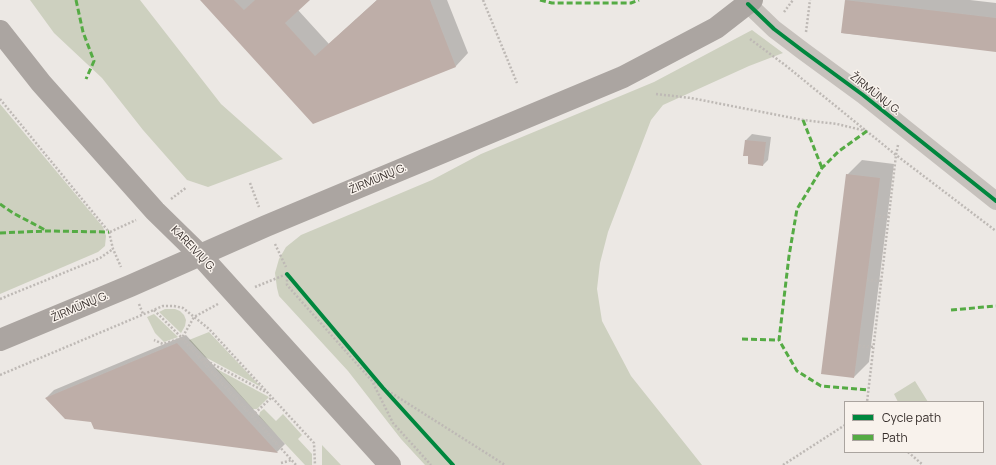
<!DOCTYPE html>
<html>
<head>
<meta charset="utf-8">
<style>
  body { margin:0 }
  #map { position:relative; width:996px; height:465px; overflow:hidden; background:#ece8e4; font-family:Manrope,sans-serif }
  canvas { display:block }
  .legend { position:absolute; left:844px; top:401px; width:140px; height:52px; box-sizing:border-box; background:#f8f2ec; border:1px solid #aaa49f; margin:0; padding:5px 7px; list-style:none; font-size:12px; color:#362e2b }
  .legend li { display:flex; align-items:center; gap:8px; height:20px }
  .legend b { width:20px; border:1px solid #aaa49f }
</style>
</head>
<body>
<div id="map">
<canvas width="996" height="465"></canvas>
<ul class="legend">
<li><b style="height:5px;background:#00873e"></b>Cycle path</li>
<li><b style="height:5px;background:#55ab44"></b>Path</li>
</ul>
</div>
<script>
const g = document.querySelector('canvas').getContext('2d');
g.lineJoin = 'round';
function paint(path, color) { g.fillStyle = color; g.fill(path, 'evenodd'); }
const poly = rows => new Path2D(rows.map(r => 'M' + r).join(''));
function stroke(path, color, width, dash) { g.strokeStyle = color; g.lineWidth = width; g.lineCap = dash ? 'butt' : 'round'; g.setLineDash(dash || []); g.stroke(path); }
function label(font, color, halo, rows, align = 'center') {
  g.font = font + ' Manrope,sans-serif'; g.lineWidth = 3; g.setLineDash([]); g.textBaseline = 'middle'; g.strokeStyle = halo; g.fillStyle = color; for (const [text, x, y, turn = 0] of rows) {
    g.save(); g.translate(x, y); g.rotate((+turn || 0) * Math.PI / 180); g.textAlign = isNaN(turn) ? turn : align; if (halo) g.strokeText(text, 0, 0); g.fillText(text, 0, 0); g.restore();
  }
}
paint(poly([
  [30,0,140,0,221,104,283,159,208,187,187,180,143,130,102,78,54,33],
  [752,30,783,53,749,66,663,105,651,120,608,232,600,263,597,289,602,321,631,376,702,465,425,465,401,439,348,371,279,296,277,288,275,273,279,259,286,247,301,235,432,180,481,154,654,82],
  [0,104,103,227,106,236,105,246,98,252,0,294],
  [165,309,175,309,180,311,184,315,186,320,185,326,181,333,159,312],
  [154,314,178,337,164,342,155,333,147,317],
  [209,332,261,387,205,357,189,340],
  [215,368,269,397,257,409,253,409],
  [915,381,928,402,898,402,894,394],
  [264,409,276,421,283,414,302,435,298,439,312,454,312,465,305,465,259,416,260,412],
  [322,445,341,465,322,465]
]), '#cdd0bf');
paint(poly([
  [201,0,309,0,298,10,329,44,377,0,447,0,468,53,456,66,314,123],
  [846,0,970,0,996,3,996,51,842,33],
  [752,134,771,137,768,160,763,165,750,155,744,155,746,140],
  [862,160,894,164,869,362,854,377,822,373,847,175],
  [186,335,285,444,277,452,92,421,46,398,54,390]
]), '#0003');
paint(poly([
  [200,0,234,0,244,10,255,0,310,0,285,23,315,56,377,0,430,0,456,67,313,124],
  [845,0,996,18,996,52,841,33],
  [745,140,766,142,763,166,748,164,748,156,743,156],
  [846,174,880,178,854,378,821,374],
  [177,343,278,453,94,429,91,422,65,419,45,398]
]), '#beaea8');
stroke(poly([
  [483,0,517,83],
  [784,12,793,0],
  [806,32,810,0],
  [750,39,785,65,896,155,867,402],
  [656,94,691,98,803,120,837,124,866,131],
  [0,99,109,232,113,249,121,267],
  [898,145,896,155,996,231],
  [250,183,259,207],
  [171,199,187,187],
  [875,216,889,217],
  [110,232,136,220],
  [275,244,286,267],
  [867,280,881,281],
  [255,287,287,274,287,285,372,381,393,423,431,465],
  [0,299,100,258,113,249],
  [139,304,143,314],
  [218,304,194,317,182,338,296,465],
  [154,310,182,338,163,344,154,340],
  [859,346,873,347],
  [203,359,266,392],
  [0,375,163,306,174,306,183,308,209,329,314,443,315,465],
  [374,382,505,465],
  [252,416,272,397],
  [908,452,923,465],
  [281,463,292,460],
  [783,465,845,425]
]), '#beb9b5', 2.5, [2, 2]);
stroke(poly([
  [748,4,774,29,803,51,863,95,996,201]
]), '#c6c1bc', 18);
stroke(poly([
  [0,31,41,83,155,211,200,255,390,465],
  [0,340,130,286,266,226,623,77,716,28,752,0]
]), '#aba5a1', 22);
stroke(poly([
  [76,0,83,32,94,61,86,79],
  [540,0,552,3,631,3,639,0],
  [803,120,822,168],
  [867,131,839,151,822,168,797,209,789,256,779,340,797,371,821,386,868,390],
  [0,204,13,213,47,231],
  [0,233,47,231,109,232],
  [951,310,996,306],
  [742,339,779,340]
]), '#55ab44', 3, [6, 3]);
stroke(poly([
  [748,4,774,29,803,51,863,95,996,201],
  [287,274,383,388,453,465]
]), '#00873e', 4);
label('11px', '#362e2b', '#f8f2ec', [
  ["ŽIRMŪNŲ G.",875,94,38],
  ["ŽIRMŪNŲ G.",378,179,-23],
  ["KAREIVIŲ G.",193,249,46],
  ["ŽIRMŪNŲ G.",80,307,-23]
]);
</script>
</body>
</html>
